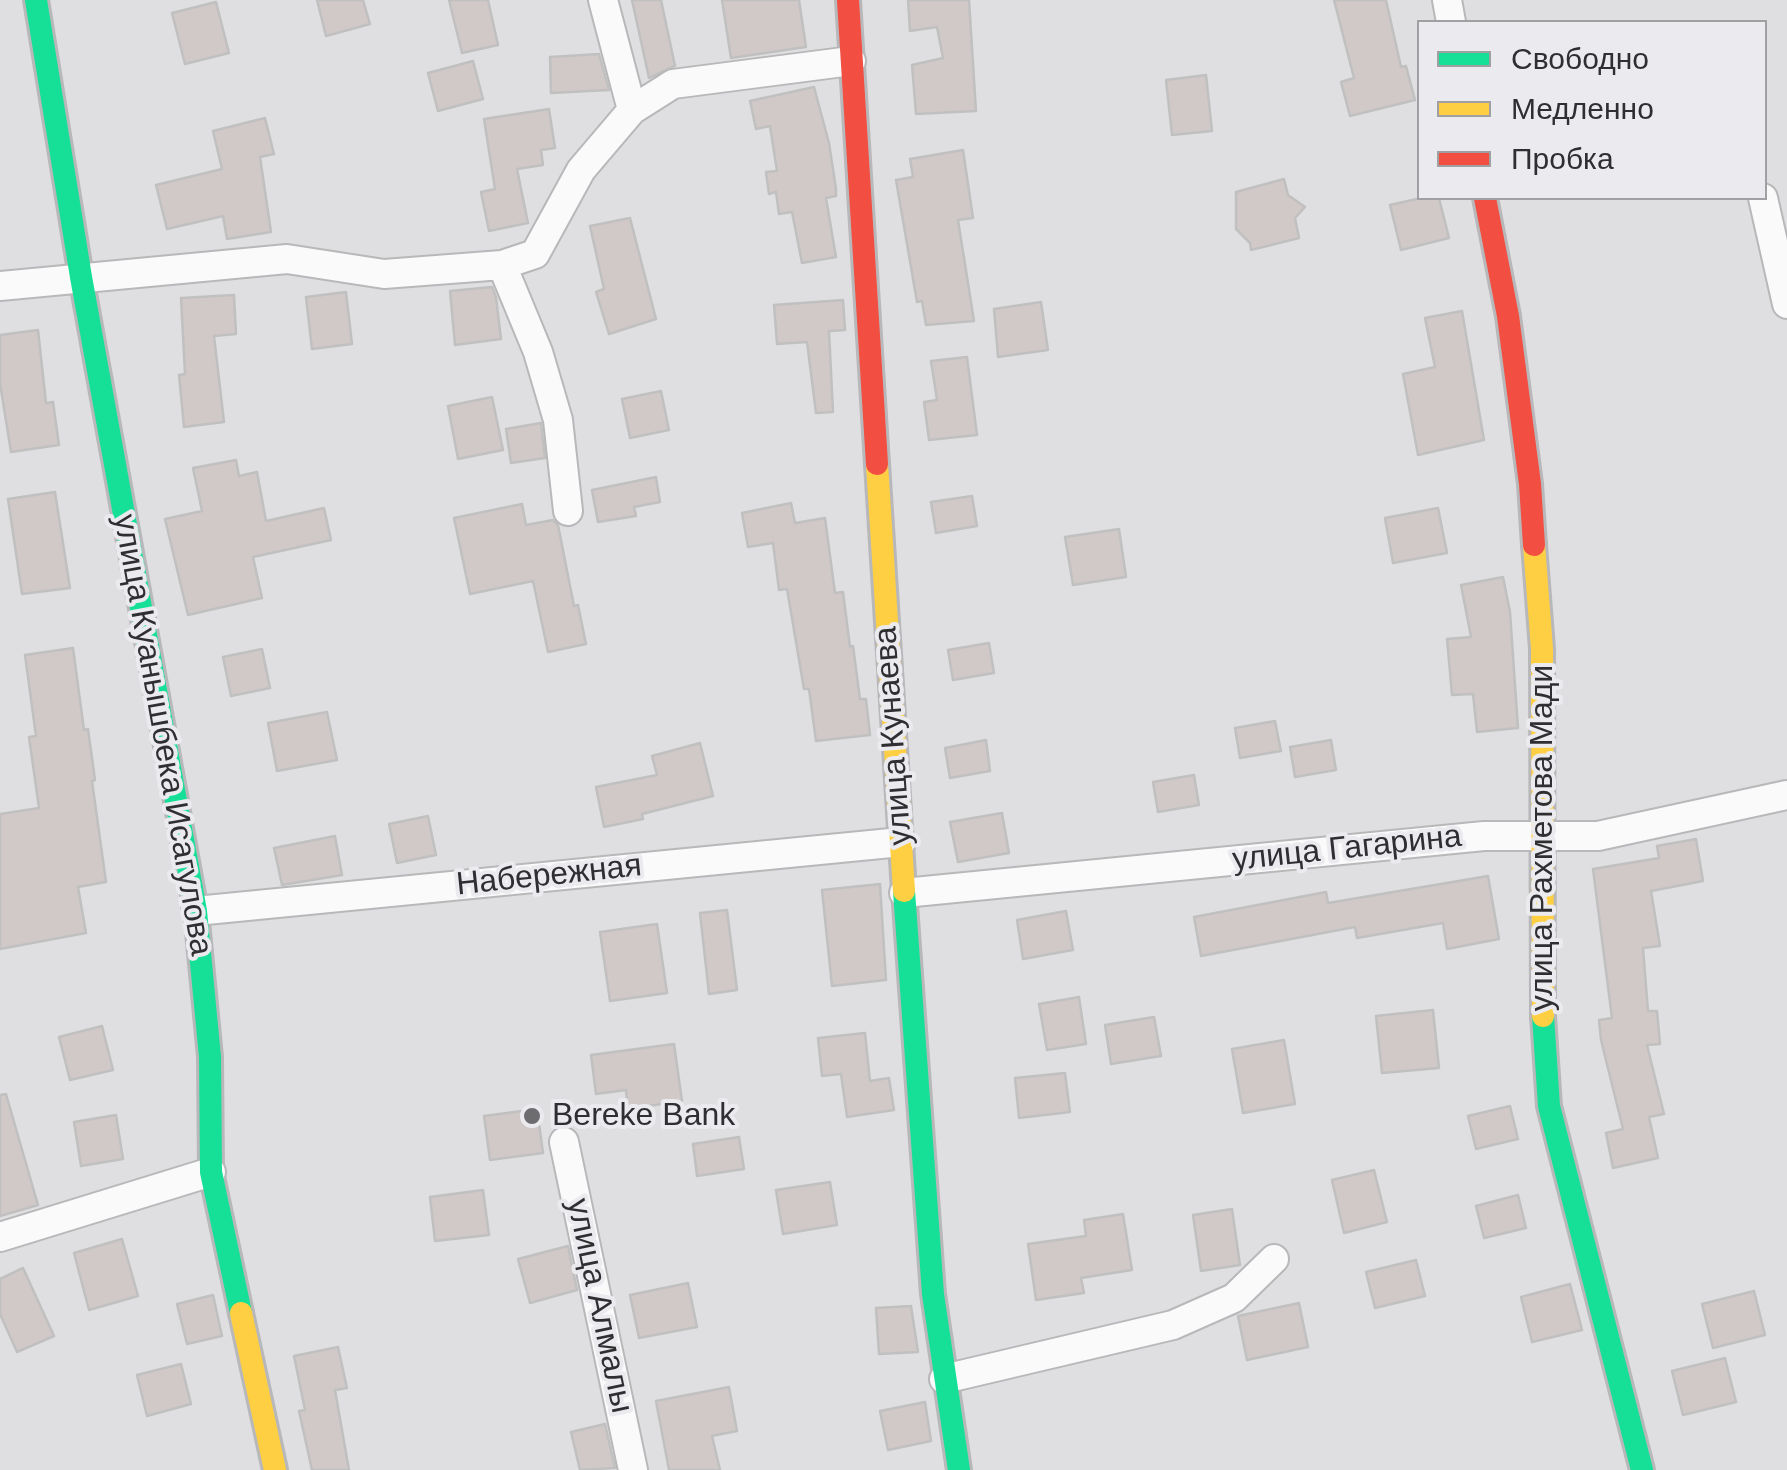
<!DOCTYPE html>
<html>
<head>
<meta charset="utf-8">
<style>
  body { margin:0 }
  #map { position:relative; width:1787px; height:1470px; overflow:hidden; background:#dfdfe1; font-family:Arial,sans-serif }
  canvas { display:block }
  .legend { position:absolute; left:1417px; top:20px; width:350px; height:180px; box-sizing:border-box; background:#ebebef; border:2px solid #a0a0a3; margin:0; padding:12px 18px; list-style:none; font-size:30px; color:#2f2f31 }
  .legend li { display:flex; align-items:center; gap:20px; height:50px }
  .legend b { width:50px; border:2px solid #a0a0a3 }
</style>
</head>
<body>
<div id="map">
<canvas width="1787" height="1470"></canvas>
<ul class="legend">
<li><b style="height:12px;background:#16e098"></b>Свободно</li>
<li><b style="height:12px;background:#ffcf43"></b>Медленно</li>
<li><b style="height:12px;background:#f24e42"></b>Пробка</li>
</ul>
</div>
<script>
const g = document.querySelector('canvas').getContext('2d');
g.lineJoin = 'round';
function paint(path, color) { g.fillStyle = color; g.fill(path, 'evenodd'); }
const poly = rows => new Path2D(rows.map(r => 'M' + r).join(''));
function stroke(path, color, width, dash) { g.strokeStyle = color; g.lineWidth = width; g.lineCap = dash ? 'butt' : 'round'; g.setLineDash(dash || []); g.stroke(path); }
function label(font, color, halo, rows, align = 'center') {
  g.font = font + ' Arial,sans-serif'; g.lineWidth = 8; g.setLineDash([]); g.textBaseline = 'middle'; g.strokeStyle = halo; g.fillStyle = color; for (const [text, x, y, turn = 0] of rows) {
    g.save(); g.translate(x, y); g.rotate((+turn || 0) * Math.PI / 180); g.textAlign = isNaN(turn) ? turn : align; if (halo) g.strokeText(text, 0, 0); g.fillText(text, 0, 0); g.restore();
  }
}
const building = poly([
  [317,0,363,0,370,24,326,36,317,0],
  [449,0,488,0,498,45,462,53,449,0],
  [632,0,661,0,675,66,649,78,632,0],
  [722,0,799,0,806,47,731,58,722,0],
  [908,0,969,0,976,111,916,114,912,65,943,58,937,27,910,31,908,0],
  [1334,0,1386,0,1401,67,1406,66,1415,100,1350,116,1341,82,1354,78,1334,0],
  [216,2,229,53,185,64,172,13,216,2],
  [599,54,609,90,551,93,550,57,599,54],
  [473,61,483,99,438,111,428,73,473,61],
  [1206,75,1212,131,1172,135,1166,80,1206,75],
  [814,87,829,143,836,189,836,196,826,198,836,257,802,263,792,212,779,214,776,192,769,194,766,172,777,171,770,126,756,129,750,101,814,87],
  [549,109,555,148,541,150,543,165,517,169,528,223,489,231,481,192,495,189,484,119,549,109],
  [265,118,274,154,260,157,271,232,227,239,223,216,167,229,156,185,222,169,213,131,265,118],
  [963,150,973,218,958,220,974,321,926,325,922,301,917,302,896,180,913,177,910,159,963,150],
  [1284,179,1288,195,1305,207,1295,218,1299,238,1251,250,1250,243,1236,229,1236,192,1284,179],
  [1421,198,1439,198,1449,238,1401,250,1390,205,1421,198],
  [630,218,656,319,609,334,596,292,604,289,590,226,630,218],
  [492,287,496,297,501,339,455,345,450,291,492,287],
  [346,292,352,344,312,349,306,297,346,292],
  [234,295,236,334,214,336,224,422,184,427,179,375,185,374,181,298,234,295],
  [843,300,845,330,829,331,833,412,816,413,807,342,777,344,774,305,843,300],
  [1041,302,1048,350,998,357,994,309,1041,302],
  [1462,311,1484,440,1418,455,1403,374,1435,367,1425,318,1462,311],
  [38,330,46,403,53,402,59,445,11,452,0,383,0,335,38,330],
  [967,357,977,435,929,440,924,402,937,400,931,361,967,357],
  [661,391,669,430,630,438,622,399,661,391],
  [492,397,503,450,458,459,448,406,492,397],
  [541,423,545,458,511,463,506,429,541,423],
  [236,460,239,476,257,472,266,521,324,508,331,540,253,557,262,598,188,615,165,519,202,511,193,468,236,460],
  [656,477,660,502,634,507,636,516,598,522,592,490,656,477],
  [55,492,70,588,22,594,8,499,55,492],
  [972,496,977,526,936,533,931,502,972,496],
  [791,503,795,523,825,518,835,593,843,592,850,647,853,646,860,699,866,699,870,735,816,741,809,689,804,689,787,589,779,590,773,543,748,547,742,513,791,503],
  [522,504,526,525,553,520,558,525,574,606,578,605,586,644,548,652,533,581,470,594,454,518,522,504],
  [1438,508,1447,553,1393,563,1385,518,1438,508],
  [1119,529,1126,577,1073,585,1065,537,1119,529],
  [1503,577,1510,612,1518,728,1477,732,1473,694,1452,695,1447,639,1471,637,1461,585,1503,577],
  [989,643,994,673,953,680,948,650,989,643],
  [73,648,84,730,88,729,95,780,92,781,106,882,78,887,86,933,0,949,0,814,39,808,29,737,36,736,25,655,73,648],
  [262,649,270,688,231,696,223,657,262,649],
  [327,712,337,760,277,771,268,723,327,712],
  [1275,721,1281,751,1240,758,1235,728,1275,721],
  [986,740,990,771,950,778,945,748,986,740],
  [1331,740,1336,770,1295,777,1290,747,1331,740],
  [700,743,713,796,642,814,643,819,604,827,596,787,657,775,652,756,700,743],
  [1194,775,1199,805,1158,812,1153,782,1194,775],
  [1002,813,1009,853,958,862,950,822,1002,813],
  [428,816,436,855,397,863,389,824,428,816],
  [335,836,342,875,282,885,274,848,335,836],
  [1696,839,1703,881,1651,891,1660,946,1643,948,1648,1011,1657,1011,1660,1044,1647,1045,1664,1114,1649,1117,1658,1158,1613,1168,1606,1133,1623,1129,1601,1040,1599,1020,1612,1018,1593,869,1659,858,1657,846,1696,839],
  [1488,876,1499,939,1447,949,1443,923,1357,938,1355,927,1201,956,1194,917,1326,892,1328,903,1488,876],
  [880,884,886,980,832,986,822,890,880,884],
  [727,910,737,990,709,994,700,913,727,910],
  [1066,911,1073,950,1023,959,1017,920,1066,911],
  [657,924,667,993,610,1001,600,932,657,924],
  [1079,997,1086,1044,1047,1050,1039,1004,1079,997],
  [1433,1010,1439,1068,1382,1073,1376,1016,1433,1010],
  [1154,1017,1161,1056,1111,1064,1105,1025,1154,1017],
  [102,1026,113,1070,70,1080,59,1037,102,1026],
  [865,1033,870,1081,889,1078,894,1110,847,1117,841,1074,822,1076,818,1038,865,1033],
  [1284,1040,1295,1104,1243,1113,1232,1049,1284,1040],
  [674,1044,682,1101,628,1109,626,1090,596,1094,591,1055,674,1044],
  [1065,1073,1070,1112,1019,1118,1015,1078,1065,1073],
  [6,1094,38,1205,0,1216,0,1095,6,1094],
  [1510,1106,1518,1139,1476,1149,1468,1116,1510,1106],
  [537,1109,543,1153,490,1160,484,1116,537,1109],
  [116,1115,123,1159,81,1166,74,1122,116,1115],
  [739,1137,744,1169,697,1176,693,1144,739,1137],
  [1374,1170,1387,1222,1344,1233,1332,1180,1374,1170],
  [830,1182,837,1225,783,1234,776,1190,830,1182],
  [483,1190,489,1235,435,1241,430,1197,483,1190],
  [1518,1195,1526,1228,1484,1238,1476,1206,1518,1195],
  [1232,1209,1240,1265,1201,1271,1193,1215,1232,1209],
  [1123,1214,1132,1270,1081,1278,1084,1293,1036,1300,1028,1244,1086,1236,1084,1220,1123,1214],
  [122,1239,138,1296,89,1310,74,1253,122,1239],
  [568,1246,577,1290,530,1303,518,1259,568,1246],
  [1416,1260,1425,1296,1375,1308,1366,1272,1416,1260],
  [23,1268,54,1336,17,1352,0,1314,0,1279,23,1268],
  [688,1283,697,1327,639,1338,630,1295,688,1283],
  [1570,1284,1582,1330,1532,1342,1521,1297,1570,1284],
  [1754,1291,1765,1335,1713,1348,1702,1304,1754,1291],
  [213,1295,222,1336,187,1344,177,1304,213,1295],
  [1299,1303,1308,1347,1247,1360,1238,1316,1299,1303],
  [911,1306,918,1352,879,1354,876,1308,911,1306],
  [338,1347,347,1388,335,1390,349,1470,312,1470,299,1411,305,1410,294,1356,338,1347],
  [1725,1358,1736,1402,1683,1415,1672,1371,1725,1358],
  [181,1364,191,1404,147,1416,137,1375,181,1364],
  [729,1387,737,1431,712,1436,720,1470,669,1470,656,1401,729,1387],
  [925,1402,931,1441,888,1450,880,1411,925,1402],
  [605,1424,615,1468,580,1470,571,1432,605,1424]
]);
paint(building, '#d1c8c8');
stroke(building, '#c1c0c1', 2.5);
const street = poly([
  [603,0,632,110],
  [1447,0,1451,22],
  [1763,198,1787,304],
  [502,265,538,352,558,420,568,511],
  [0,286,287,259,384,274,502,265,535,254,581,170,632,110,673,84,851,61],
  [904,893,1484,836,1598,836,1787,795],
  [196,911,901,842],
  [564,1142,633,1470],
  [0,1237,211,1172],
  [944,1379,1173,1325,1234,1298,1274,1259]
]);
const fast = poly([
  [36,0,81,277,196,911,210,1057,211,1172,241,1313],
  [904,891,933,1294,959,1470],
  [1543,1016,1549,1106,1642,1470]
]);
const slow = poly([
  [877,464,904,891],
  [1534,545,1542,649,1543,1016],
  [241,1313,275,1470]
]);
const jam = poly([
  [848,0,877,464],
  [1485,198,1508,316,1530,484,1534,545]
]);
stroke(street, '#b8b8ba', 32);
stroke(fast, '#b8b8ba', 28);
stroke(slow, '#b8b8ba', 28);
stroke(jam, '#b8b8ba', 28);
stroke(street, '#fafafa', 28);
stroke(fast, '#16e098', 22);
stroke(slow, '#ffcf43', 22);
stroke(jam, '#f24e42', 22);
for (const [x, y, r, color] of [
  [532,1116,10,"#6d6d6f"]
]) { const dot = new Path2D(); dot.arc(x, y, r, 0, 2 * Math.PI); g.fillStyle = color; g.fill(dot); stroke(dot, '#ebebef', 4); }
label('32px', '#2f2f31', '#ebebef', [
  ["улица Куанышбека Исагулова",162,735,80],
  ["улица Кунаева",894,736,-94],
  ["улица Рахметова Мади",1543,838,-90],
  ["улица Гагарина",1347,849,-6],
  ["Набережная",549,876,-6],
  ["улица Алмалы",599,1306,78]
]);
label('32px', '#2f2f31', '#ebebef', [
  ["Bereke Bank",552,1116]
], 'left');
</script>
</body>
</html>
